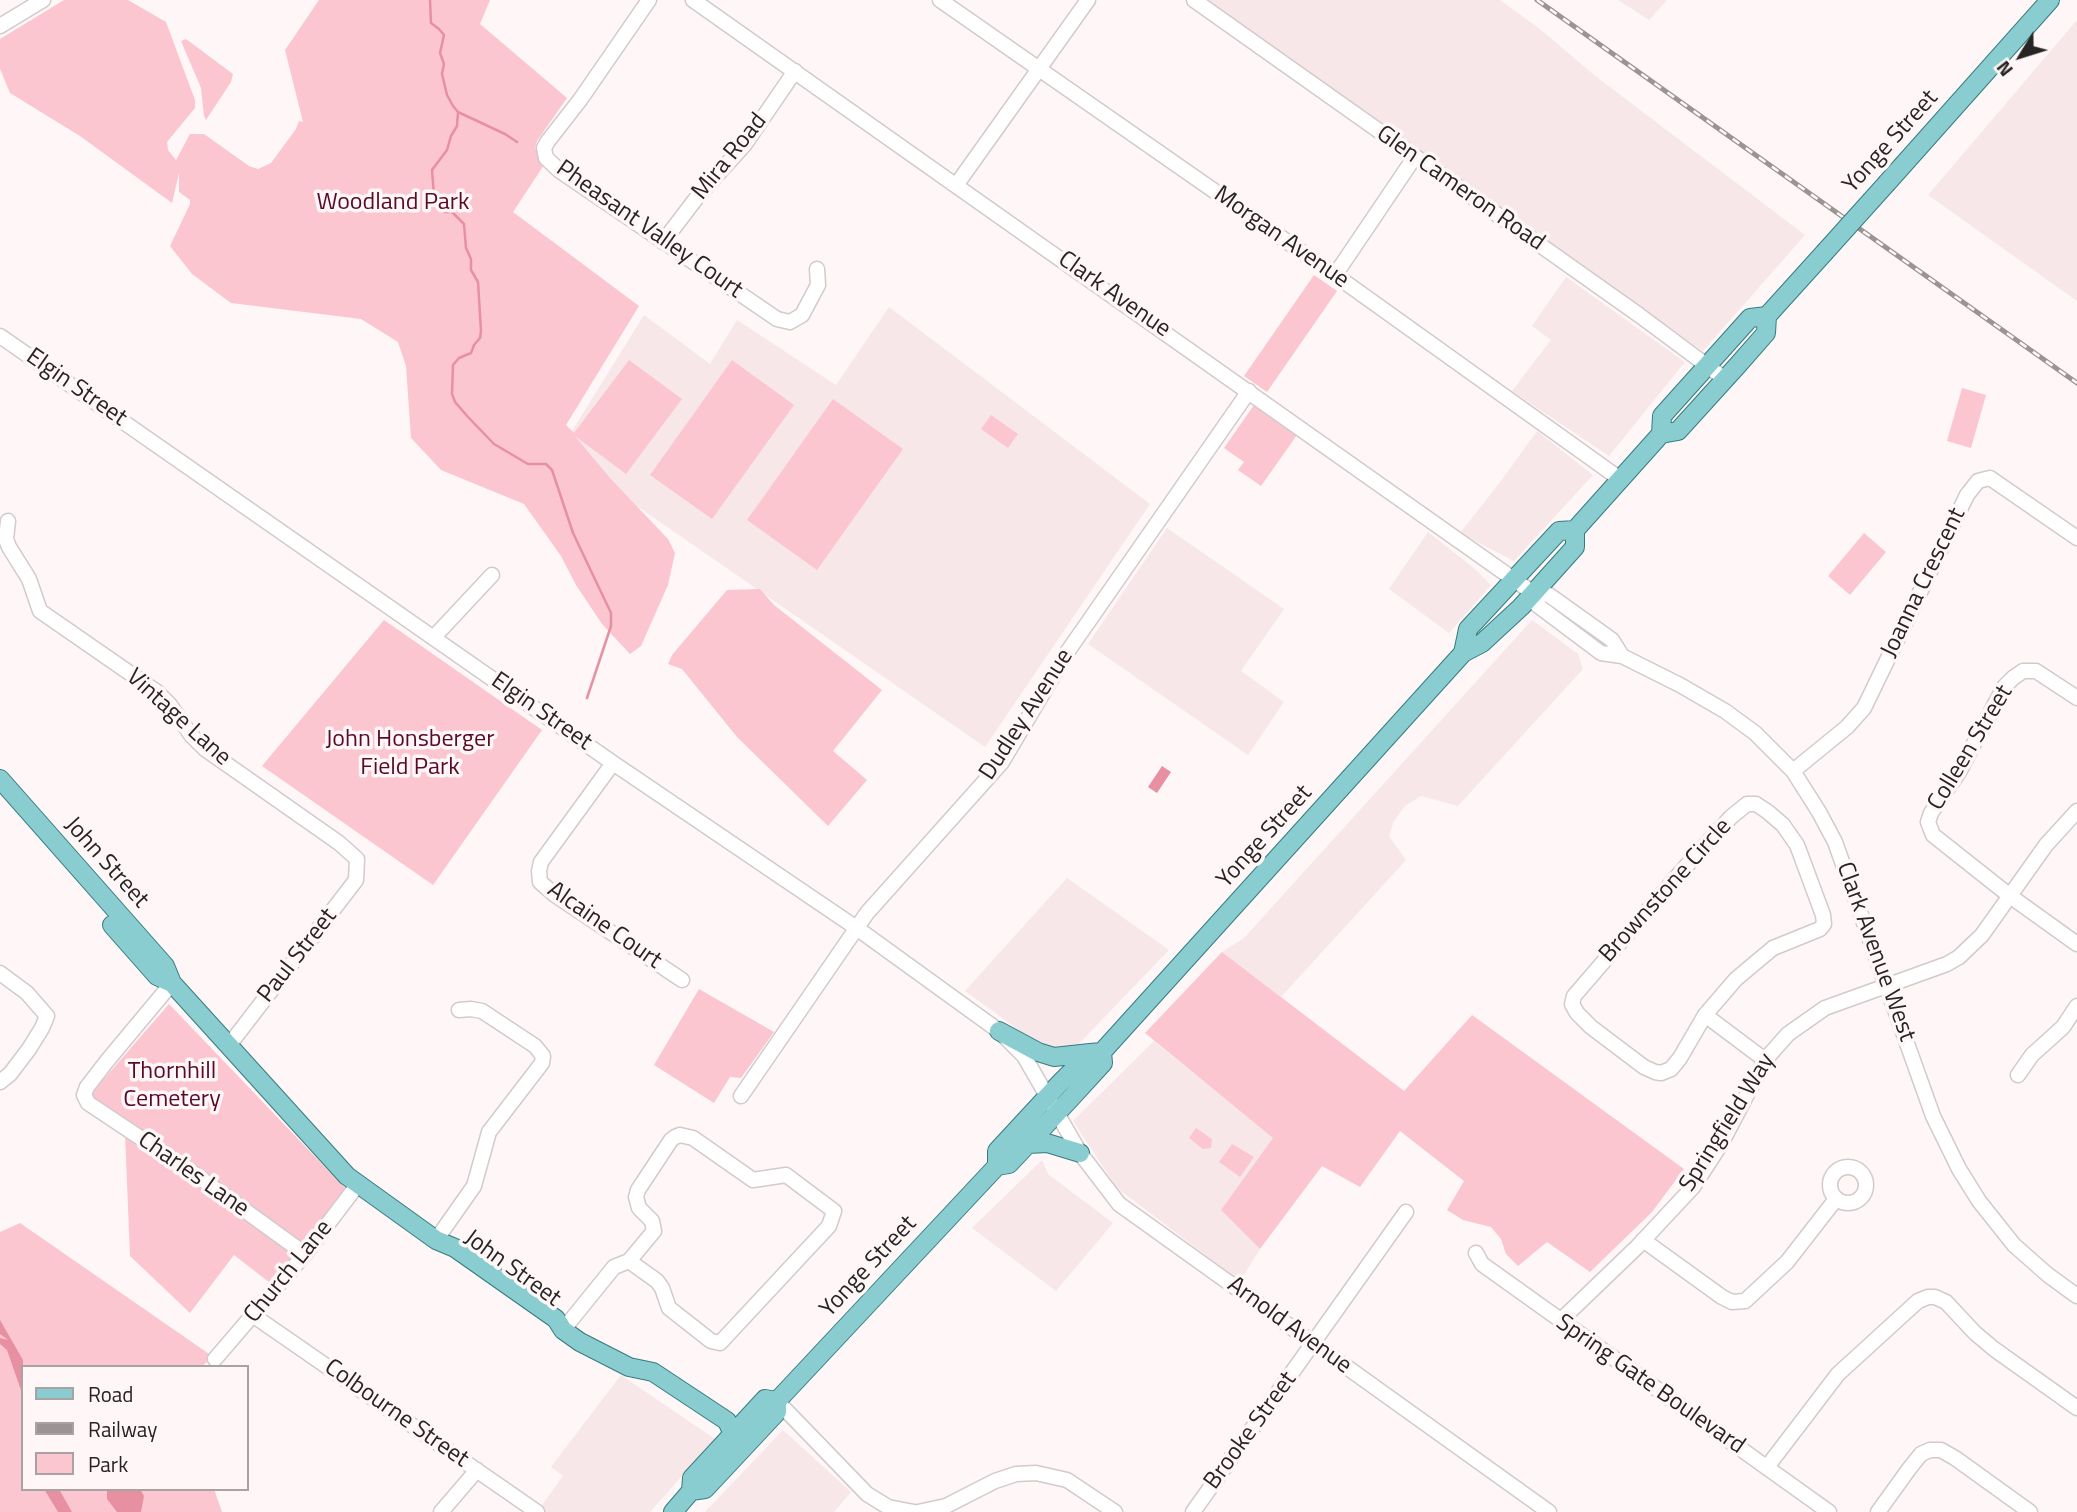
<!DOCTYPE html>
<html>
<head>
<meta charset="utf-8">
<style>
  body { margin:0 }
  #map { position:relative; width:2077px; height:1512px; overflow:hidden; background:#fef6f7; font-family:"Titillium Web",sans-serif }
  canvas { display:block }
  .legend { position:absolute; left:21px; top:1365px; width:228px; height:126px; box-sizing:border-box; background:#fef6f7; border:2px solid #a8a2a3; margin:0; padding:9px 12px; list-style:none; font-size:21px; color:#272424 }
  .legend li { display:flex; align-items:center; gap:14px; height:35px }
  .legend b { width:35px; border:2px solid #a8a2a3 }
  .north { position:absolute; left:1986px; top:21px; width:70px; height:70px; -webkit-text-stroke:5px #fef6f7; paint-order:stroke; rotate:232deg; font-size:19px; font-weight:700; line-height:28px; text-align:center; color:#272424 }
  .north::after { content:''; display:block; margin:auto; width:24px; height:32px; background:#272424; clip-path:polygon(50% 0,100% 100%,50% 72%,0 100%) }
</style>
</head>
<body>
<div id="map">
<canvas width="2077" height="1512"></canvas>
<ul class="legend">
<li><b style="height:9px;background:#8acdd0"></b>Road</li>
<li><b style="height:9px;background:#9a9495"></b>Railway</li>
<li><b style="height:19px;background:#fcc6d1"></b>Park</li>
</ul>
<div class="north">N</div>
</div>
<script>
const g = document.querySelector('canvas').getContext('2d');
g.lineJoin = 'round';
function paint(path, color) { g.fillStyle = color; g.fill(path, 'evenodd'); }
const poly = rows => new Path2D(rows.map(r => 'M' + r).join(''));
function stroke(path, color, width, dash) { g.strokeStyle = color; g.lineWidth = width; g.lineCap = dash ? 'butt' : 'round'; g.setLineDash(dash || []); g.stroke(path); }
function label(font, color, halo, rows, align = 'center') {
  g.font = font + ' "Titillium Web",sans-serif'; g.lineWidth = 7; g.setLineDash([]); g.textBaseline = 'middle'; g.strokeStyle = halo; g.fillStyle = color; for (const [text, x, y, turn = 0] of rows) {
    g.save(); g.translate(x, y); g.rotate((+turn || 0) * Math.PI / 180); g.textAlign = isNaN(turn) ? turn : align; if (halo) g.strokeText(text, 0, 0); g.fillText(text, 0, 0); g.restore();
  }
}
paint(poly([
  [1206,0,1500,0,1540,29,1594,75,1805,235,1703,351],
  [1618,0,1667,0,1649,20],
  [2077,20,2077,301,1928,195],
  [1566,277,1685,362,1609,456,1512,391,1551,340,1532,326],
  [889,307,1150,504,985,747,559,452,644,315,710,364,737,320,836,385],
  [1537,431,1593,475,1514,561,1460,533,1501,481],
  [1167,528,1284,609,1241,671,1284,702,1248,755,1088,644],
  [1428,532,1475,569,1491,585,1449,633,1389,589],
  [1532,620,1578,654,1583,669,1458,806,1421,796,1405,806,1394,821,1389,836,1406,860,1281,997,1222,952,1244,938],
  [1067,878,1169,950,1070,1053,1046,1050,965,991],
  [1154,1041,1274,1138,1222,1210,1260,1249,1240,1281,1117,1188,1073,1121],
  [1042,1160,1048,1174,1113,1223,1056,1291,972,1228],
  [621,1375,715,1439,650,1512,537,1512,563,1476,551,1467],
  [783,1430,851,1492,834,1512,705,1512]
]), '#f8e7e9');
paint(poly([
  [64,0,128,0,166,22,195,100,195,108,167,142,168,150,176,160,190,134,204,134,249,166,258,169,271,163,296,129,299,121,303,122,285,50,319,0,490,0,480,24,567,98,537,141,535,148,544,165,513,212,639,306,566,425,574,433,629,360,682,399,626,474,575,436,610,478,668,539,675,553,668,585,641,646,630,654,602,624,576,585,561,556,524,504,441,470,411,438,406,366,398,342,361,319,231,303,192,274,170,246,190,204,190,200,179,192,179,173,172,203,80,136,10,93,0,69,0,39],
  [186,39,233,74,231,82,206,120,204,116,201,88,181,41],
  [1314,275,1337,291,1267,392,1244,376],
  [732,360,794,405,712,519,650,475],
  [1962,388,1986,395,1971,448,1947,441],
  [833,399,903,449,817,570,747,520],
  [1254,405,1297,435,1261,486,1238,470,1244,462,1224,448],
  [991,415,1018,434,1008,448,981,429],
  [1864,533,1886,552,1850,595,1828,576],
  [760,589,774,605,882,690,833,751,867,780,828,826,737,737,682,669,668,664,672,655,727,590],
  [384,620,542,730,433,885,262,766],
  [1222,952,1404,1091,1472,1015,1684,1169,1652,1212,1590,1272,1547,1242,1518,1266,1506,1254,1501,1239,1491,1227,1463,1220,1447,1210,1464,1181,1400,1131,1360,1187,1322,1166,1260,1249,1221,1210,1273,1138,1145,1033],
  [699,989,774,1032,741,1078,730,1077,714,1103,654,1065],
  [169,1004,346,1189,304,1245,89,1096],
  [1196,1128,1212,1139,1211,1148,1203,1149,1189,1138],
  [125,1134,299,1253,274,1286,234,1255,190,1313,130,1256],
  [1232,1144,1254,1157,1240,1177,1219,1162],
  [20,1223,212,1356,202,1367,23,1367,23,1489,214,1489,222,1512,0,1512,0,1232]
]), '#fcc6d1');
paint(poly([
  [1162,766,1171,772,1157,793,1148,787],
  [0,1320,23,1360,23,1396,7,1350,0,1344,0,1338,8,1340,0,1334],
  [44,1489,59,1489,72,1512,58,1512],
  [107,1489,140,1489,144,1496,141,1512,117,1512,107,1499]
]), '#e690a2');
stroke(poly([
  [430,0,431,23,439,29,444,35,440,53,444,64,442,74,447,95,453,106,458,112,505,134,517,142],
  [458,112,457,126,451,136,447,150,432,170,434,195,440,210,444,212,452,212,464,224,466,248,471,259,471,270,478,282,481,331,480,338,474,345,471,353,459,358,453,365,452,394,455,402,468,417,494,444,528,464,546,464,552,470,573,533,611,613,611,626,587,698]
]), '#e690a2', 2.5);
const minor = poly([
  [649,0,580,100,548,141,544,148,546,158,560,171,777,319,790,322,802,315,818,285,817,269],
  [693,0,1533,593,1549,595,1612,640,1622,656],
  [940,0,1335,275,1620,479],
  [1194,0,1639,315,1725,379],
  [0,26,43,0],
  [957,184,1088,0],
  [663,242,698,196,745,144,795,71],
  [1335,275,1414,158],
  [0,336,613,763,858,929,999,1031,1024,1056,1080,1153,1119,1204,1549,1512],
  [8,521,6,539,9,547,29,579,40,611,157,692,170,705,191,735,205,749,339,843,357,859,356,880,230,1044],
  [1533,593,1537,605,1601,653,1622,656,1680,685,1725,711,1755,733,1793,771,1819,812,1835,842,1933,1116,1959,1169,1979,1201,2014,1245,2048,1275,2077,1296],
  [434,637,492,575],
  [2077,698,2036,671,2023,671,2013,678,2004,687,1959,772,1931,813,1928,822,1933,835,2010,896,2077,944],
  [613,763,541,862,539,871,540,882,555,895,682,980],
  [1793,771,1847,727,1864,708,1967,495,1978,481,1990,478,2077,538],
  [1747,804,1756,804,1768,812,1783,825,1797,845,1823,915,1824,924,1820,929,1773,948,1736,979,1705,1015,1680,1058,1671,1069,1661,1073,1655,1072,1644,1067,1591,1027,1577,1013,1572,1004,1574,996,1680,873,1731,817,1747,804],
  [0,973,27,993,47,1016,42,1028,29,1049,10,1074,0,1082],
  [172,983,107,1061,87,1087,84,1095,88,1103,196,1175,305,1254],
  [1705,1015,1765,1060],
  [2018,1075,2032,1055,2063,1027,2077,1006],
  [741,1096,867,913,1002,762,1068,651,1249,391],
  '1830 1185a18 18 0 1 1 36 0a18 18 0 1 1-36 0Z',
  [436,1240,474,1186,489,1132,542,1063,543,1056,535,1046,482,1011,471,1009,459,1010],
  [1643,1240,1722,1297,1732,1302,1745,1301,1787,1262,1836,1199],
  [1476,1253,1482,1264,1829,1512],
  [254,1316,537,1512],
  [1560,1321,1637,1247,1693,1187,1721,1144,1765,1060,1788,1034,1825,1008,1947,964,1959,957,1982,935,2046,845,2077,811],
  [563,1330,614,1267,629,1261,654,1231,652,1221,639,1208,636,1197,638,1190,671,1140,675,1137,680,1135,693,1138,753,1180,786,1175,834,1211,829,1226,720,1343,711,1341,669,1308,662,1288,657,1281,629,1261],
  [215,1359,305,1254,359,1183],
  [777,1401,867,1494,888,1507,914,1512],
  [1767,1467,1838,1374,1918,1301,1928,1297,1935,1297,1946,1302,1975,1333,1994,1349,2077,1408],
  [441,1512,477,1470],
  [918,1512,946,1506,995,1481,1016,1474,1036,1473,1067,1480,1115,1512],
  [1193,1512,1406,1212],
  [1878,1512,1909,1469,1921,1454,1930,1450,1941,1450,1955,1458,2030,1512]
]);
const major = poly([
  [1887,183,2050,0],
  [1661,434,1662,416,1750,318,1767,316],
  [1463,653,1468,629,1559,531,1575,530],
  [0,779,165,966,172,983,347,1176,436,1240,455,1248,556,1319,563,1330,580,1342,629,1367,653,1372,727,1421,733,1434],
  [112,925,157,976,172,983],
  [999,1031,1038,1052,1054,1057,1090,1053],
  [1028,1144,1047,1143,1080,1153],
  [997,1166,997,1151,1059,1084,1090,1053,1102,1052,1463,653,1482,643,1521,607,1575,547,1575,530,1661,434,1678,431,1737,366,1766,333,1767,316,1824,253],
  [691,1491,692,1478,765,1399,777,1401],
  [673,1512,691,1491,705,1489,777,1412,777,1401,997,1166,1009,1164,1071,1098,1103,1063,1102,1052]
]);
stroke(minor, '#d2cacb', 17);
stroke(major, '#357c7f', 20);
stroke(minor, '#fff', 14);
stroke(major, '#8acdd0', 18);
const rail = poly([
  [1537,0,2077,383]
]);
stroke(rail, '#9a9495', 5);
stroke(rail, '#fef6f7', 2.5, [8]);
const majorBridge = poly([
  [1824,253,1887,183]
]);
stroke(majorBridge, '#357c7f', 20, []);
stroke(majorBridge, '#8acdd0', 18);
label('24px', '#272424', '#fef6f7', [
  ["Yonge Street",1891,142,-48],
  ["Mira Road",730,157,-51],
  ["Glen Cameron Road",1460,189,35],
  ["Pheasant Valley Court",649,230,35],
  ["Morgan Avenue",1281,238,35],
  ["Clark Avenue",1114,295,35],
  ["Elgin Street",76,388,35],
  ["Joanna Crescent",1924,583,-64],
  ["Elgin Street",541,712,35],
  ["Dudley Avenue",1027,715,-57],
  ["Vintage Lane",178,718,42],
  ["Colleen Street",1971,748,-59],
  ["Yonge Street",1265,837,-48],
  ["John Street",106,863,48],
  ["Brownstone Circle",1666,891,-48],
  ["Alcaine Court",604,926,35],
  ["Clark Avenue West",1875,952,70],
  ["Paul Street",298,956,-52],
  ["Springfield Way",1728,1123,-58],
  ["Charles Lane",193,1175,35],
  ["Yonge Street",869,1267,-47],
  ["John Street",512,1269,36],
  ["Church Lane",289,1272,-51],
  ["Arnold Avenue",1289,1326,36],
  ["Spring Gate Boulevard",1650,1385,35],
  ["Colbourne Street",396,1414,35],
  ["Brooke Street",1251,1431,-54]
]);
label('24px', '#580a26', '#fef6f7', [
  ["Woodland Park",393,203],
  ["John Honsberger",410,740],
  ["Field Park",410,768],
  ["Thornhill",172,1072],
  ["Cemetery",172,1100]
]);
</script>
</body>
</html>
